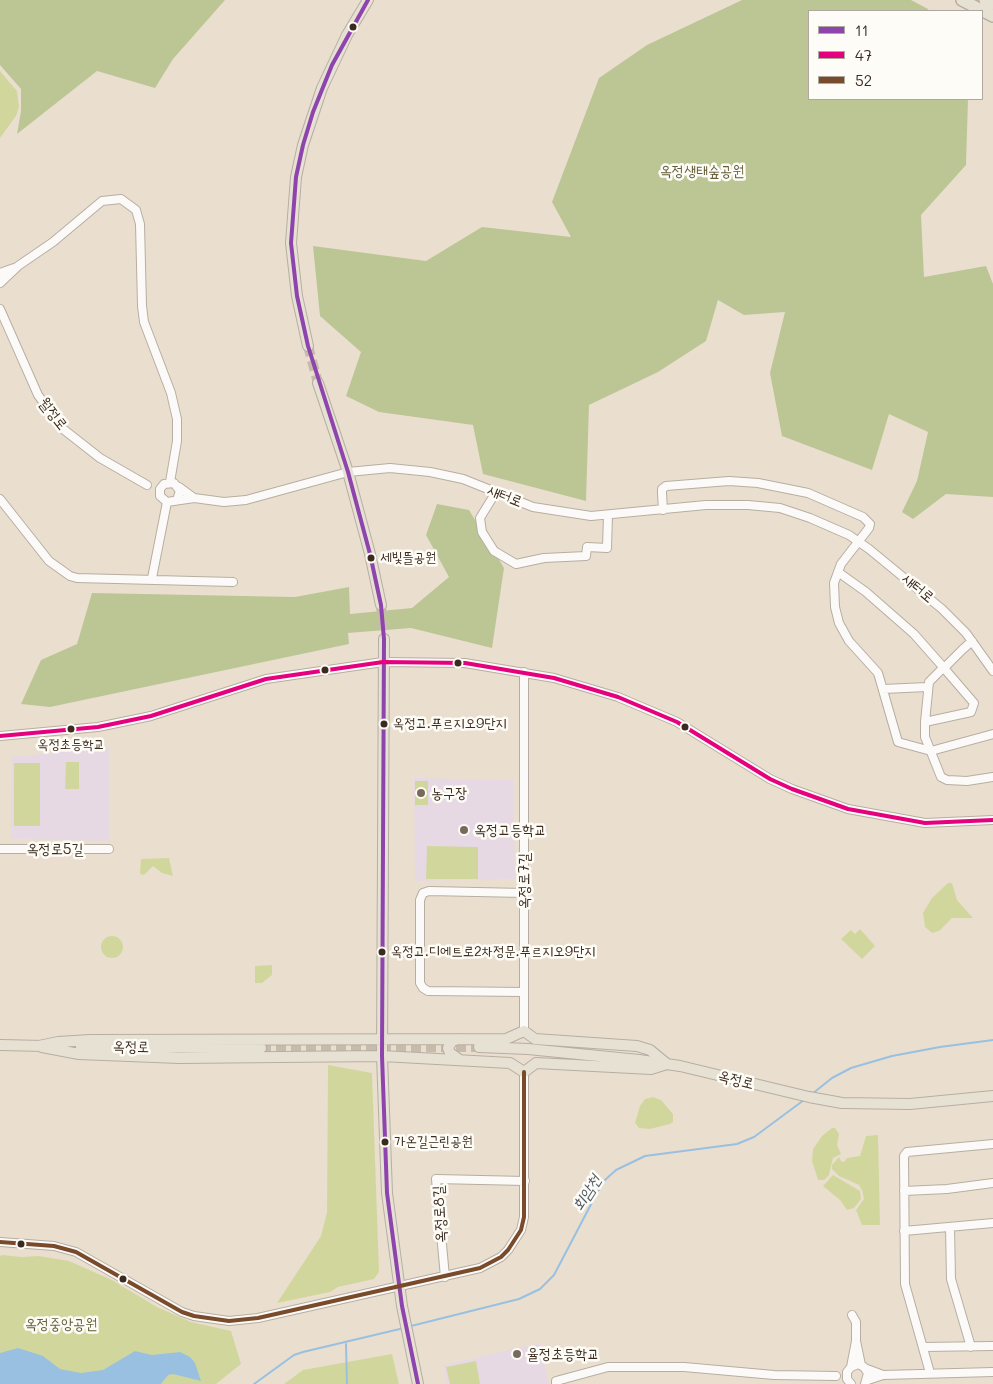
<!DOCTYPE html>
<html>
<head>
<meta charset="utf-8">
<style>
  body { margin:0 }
  #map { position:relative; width:993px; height:1384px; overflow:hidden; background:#eadfcf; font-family:Mali,sans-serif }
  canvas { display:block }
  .legend { position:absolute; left:808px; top:10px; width:175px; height:90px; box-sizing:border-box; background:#fdfcf7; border:1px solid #afa8a0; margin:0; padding:6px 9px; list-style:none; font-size:15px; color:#3b2a1e }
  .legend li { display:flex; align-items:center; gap:10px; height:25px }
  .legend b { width:25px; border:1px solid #afa8a0 }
</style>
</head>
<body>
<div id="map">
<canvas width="993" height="1384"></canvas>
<ul class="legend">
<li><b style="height:6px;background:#8e44ad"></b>11</li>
<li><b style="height:6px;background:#e5007d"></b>47</li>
<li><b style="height:6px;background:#7a4b2a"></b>52</li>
</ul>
</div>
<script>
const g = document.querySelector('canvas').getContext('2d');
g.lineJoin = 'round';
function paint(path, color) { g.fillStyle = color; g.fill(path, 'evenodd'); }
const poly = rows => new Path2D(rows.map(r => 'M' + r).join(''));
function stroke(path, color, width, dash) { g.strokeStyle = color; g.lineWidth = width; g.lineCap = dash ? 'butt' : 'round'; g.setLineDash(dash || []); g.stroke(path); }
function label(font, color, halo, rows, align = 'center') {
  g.font = font + ' Mali,"Poor Story",sans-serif'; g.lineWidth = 5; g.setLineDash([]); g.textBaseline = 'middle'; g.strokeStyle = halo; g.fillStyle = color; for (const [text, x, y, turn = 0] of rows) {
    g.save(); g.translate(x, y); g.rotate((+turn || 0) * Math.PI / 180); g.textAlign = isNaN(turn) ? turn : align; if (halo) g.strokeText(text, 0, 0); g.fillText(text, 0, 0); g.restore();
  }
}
paint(poly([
  [109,747,109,841,11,839,12,757],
  [414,778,513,780,515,879,415,881],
  [540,1343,549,1384,447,1384,443,1365]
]), '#e6d9e3');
paint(poly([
  [0,71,17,91,19,107,16,116,0,138],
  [66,762,79,762,79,789,65,789],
  [14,763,40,763,40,826,14,826],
  [415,781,428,781,428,805,415,805],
  [427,846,478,847,478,879,426,879],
  [169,858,173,876,162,873,153,866,145,874,142,875,140,873,141,859],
  [948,883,952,883,957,900,973,918,952,918,939,931,932,933,925,927,923,913,932,898],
  [851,930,855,934,860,929,875,946,862,959,841,939],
  '101 947a11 11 0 1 1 22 0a11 11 0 1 1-22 0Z',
  [272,965,272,975,262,983,255,983,255,966],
  [328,1065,372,1073,379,1272,374,1279,338,1287,330,1292,277,1303,321,1236,327,1212],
  [653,1097,661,1100,673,1114,673,1122,670,1124,650,1129,639,1128,635,1123,640,1106,645,1099],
  [832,1128,835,1128,839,1134,837,1145,841,1154,833,1158,829,1175,824,1180,818,1180,812,1161,813,1149,822,1136],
  [878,1135,880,1225,862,1225,856,1210,864,1199,862,1190,859,1185,839,1176,832,1169,832,1165,839,1157,841,1161,844,1162,847,1158,860,1156,866,1136],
  [833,1175,860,1191,861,1199,854,1208,847,1210,840,1200,823,1186],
  [3,1255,21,1257,39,1256,69,1261,112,1280,157,1307,191,1322,231,1331,241,1364,216,1384,0,1384,0,1256],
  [392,1354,399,1384,284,1384,303,1370],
  [476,1361,480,1384,450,1384,446,1367]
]), '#d1d79c');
paint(poly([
  [0,0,225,0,173,59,155,88,97,71,17,134,21,111,21,89,0,65],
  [742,0,911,0,928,9,929,11,809,11,809,99,968,99,966,165,921,215,924,277,986,266,993,284,993,497,946,494,913,519,902,512,917,481,928,432,889,414,872,470,782,436,770,373,785,312,744,315,718,300,706,341,658,372,589,405,586,501,483,474,473,425,379,412,346,396,361,352,320,316,313,246,426,261,482,227,571,237,552,202,599,78,647,45],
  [437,504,469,510,504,568,492,648,411,628,348,633,349,644,50,707,21,704,41,660,77,644,92,593,295,597,349,587,350,614,412,608,449,577,426,535]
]), '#bcc695');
paint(poly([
  [18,1348,43,1356,60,1369,81,1373,103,1370,135,1351,152,1355,180,1352,190,1357,195,1363,201,1381,173,1374,168,1375,161,1384,0,1384,0,1353]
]), '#99c0e0');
stroke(poly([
  [812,1094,832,1078,851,1068,892,1056,940,1047,993,1040],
  [411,1326,519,1299,540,1289,554,1275,598,1191,605,1180,616,1170,645,1156,737,1144,754,1137,804,1100],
  [346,1344,347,1384],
  [254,1384,294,1355,303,1352,404,1328]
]), '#99c0e0', 2);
stroke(poly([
  [308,346,318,383],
  [381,605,384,639],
  [261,1048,479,1047]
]), '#c7bbac', 10, [10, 5]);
const minor = poly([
  [0,273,14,268],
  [0,283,18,266,53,242,102,201,121,199,136,210,140,224,142,306,144,322,171,393,177,419,177,441,170,482],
  [0,309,38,395,63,429,100,458,147,485],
  [496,492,480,518,482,532,494,551,516,564,544,558,586,556,587,547,607,548,608,515],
  [194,498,224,502,246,500,348,472,390,468,430,472,463,479,533,507,591,516,706,505,748,505,780,508,810,518,849,535,869,549,942,609,966,633,993,671],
  [0,499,49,561,70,576,77,578,233,582],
  [177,500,180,491,174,483,164,484,160,489,160,496,167,502,194,498,179,487],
  [663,510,662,493,662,489,666,486,729,481,758,483,808,493,863,517,870,524,869,528,841,564,834,583,835,607,839,623,849,641,878,673,898,742,931,751,993,734],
  [838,572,866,592,914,634,944,668,949,674,974,703,971,712,925,722,929,682,940,671,944,668,962,650,972,641],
  [152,578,167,502],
  [883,689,927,687],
  [925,722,925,737,941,777,947,780,967,781,993,777],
  [0,736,98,727,151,716,266,679,383,662,465,663,554,678,618,697,677,722,770,779,792,789,848,809,925,823,993,820],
  [0,849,109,849],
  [524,893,429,891,423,893,420,900,420,983,423,988,428,991,524,992],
  [524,1031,524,672],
  [904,1191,947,1189,993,1183],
  [950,1227,951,1279,971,1347],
  [904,1231,993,1223],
  [0,1242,54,1246,76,1252,182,1312,194,1316,229,1321,258,1318,480,1268,501,1257,508,1250,521,1230,524,1217,524,1072],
  [445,1277,436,1179,525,1181],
  [852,1315,856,1322,856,1341],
  [923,1347,993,1346],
  [851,1367,856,1341,861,1365],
  [867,1369,883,1375,868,1380],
  [930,1373,905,1284,904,1156,907,1152,993,1144],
  [883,1375,993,1372],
  [556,1384,556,1381,608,1367,684,1367,774,1375,836,1376],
  [851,1384,847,1379,847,1372,851,1367,858,1364,864,1367,868,1373,865,1384]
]);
const major = poly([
  [308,346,297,296,291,243,296,177,303,145,322,88,347,35,368,0],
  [318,383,348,472,370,554,381,605],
  [384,639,382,1056,387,1193,402,1306,418,1384],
  [459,1039,452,1041,448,1048,450,1053,460,1060],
  [0,1045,44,1046],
  [39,1046,58,1042,90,1040,506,1039,524,1031,535,1039,637,1046,650,1050,667,1064],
  [42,1047,79,1054,179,1058,382,1056,510,1063,524,1072,536,1063,651,1069,667,1064],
  [81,1047,261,1048],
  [479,1047,528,1049,639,1060,680,1066,809,1097,842,1103,910,1104,993,1096]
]);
const highway = poly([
  [962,0,993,16],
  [985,0,993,4]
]);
stroke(minor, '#b6aea2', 10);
stroke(major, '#b6aea2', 12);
stroke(highway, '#b6aea2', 14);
stroke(minor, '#fcfaf8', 8);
stroke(major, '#e7e1d3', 10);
stroke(highway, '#e7e1d3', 11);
stroke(poly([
  [368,0,332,65,313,112,303,145,296,177,291,243,297,296,308,346,348,472,370,554,381,605,384,639,382,1056,387,1193,402,1306,418,1384]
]), '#8e44ad', 4);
stroke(poly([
  [0,736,98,727,151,716,266,679,383,662,465,663,554,678,618,697,677,722,770,779,792,789,848,809,925,823,993,820]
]), '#e5007d', 4);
stroke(poly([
  [0,1242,54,1246,76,1252,182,1312,194,1316,229,1321,258,1318,480,1268,501,1257,508,1250,521,1230,524,1217,524,1072]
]), '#7a4b2a', 4);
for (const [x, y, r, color] of [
  [353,27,4.5,"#3b2a1e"],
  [371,558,4.5,"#3b2a1e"],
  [458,663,4.5,"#3b2a1e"],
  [325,670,4.5,"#3b2a1e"],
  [384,724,4.5,"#3b2a1e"],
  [685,727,4.5,"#3b2a1e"],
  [71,729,4.5,"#3b2a1e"],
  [421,793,5,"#78695c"],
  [464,830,5,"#78695c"],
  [382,952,4.5,"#3b2a1e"],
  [385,1142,4.5,"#3b2a1e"],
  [21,1244,4.5,"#3b2a1e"],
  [123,1279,4.5,"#3b2a1e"],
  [517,1354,5,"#78695c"]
]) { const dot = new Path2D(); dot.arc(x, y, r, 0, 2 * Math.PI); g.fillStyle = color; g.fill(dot); stroke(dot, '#fdfcf7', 2); }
label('14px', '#3b2a1e', '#fdfcf7', [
  ["세빛뜰공원",380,558],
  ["옥정고.푸르지오9단지",393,724],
  ["옥정초등학교",71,745,"center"],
  ["옥정고.디에트로2차정문.푸르지오9단지",391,952],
  ["가온길근린공원",394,1142]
], 'left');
label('15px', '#625c38', '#fdfcf7', [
  ["옥정생태숲공원",702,171],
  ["옥정중앙공원",61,1324]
]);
label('15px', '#3b2a1e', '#fdfcf7', [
  ["월정로",53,414,52],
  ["새터로",505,496,22],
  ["새터로",918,588,40],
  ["옥정로5길",55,849],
  ["옥정로7길",524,881,-90],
  ["옥정로",131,1047,1],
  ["옥정로",736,1080,14],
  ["옥정로8길",440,1214,-93]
]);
label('15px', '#3b2a1e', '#fdfcf7', [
  ["농구장",431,793],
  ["옥정고등학교",474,830],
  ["율정초등학교",527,1354]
], 'left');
label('italic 16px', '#505a65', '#fdfcf7', [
  ["회암천",587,1193,-58]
]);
</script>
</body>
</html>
